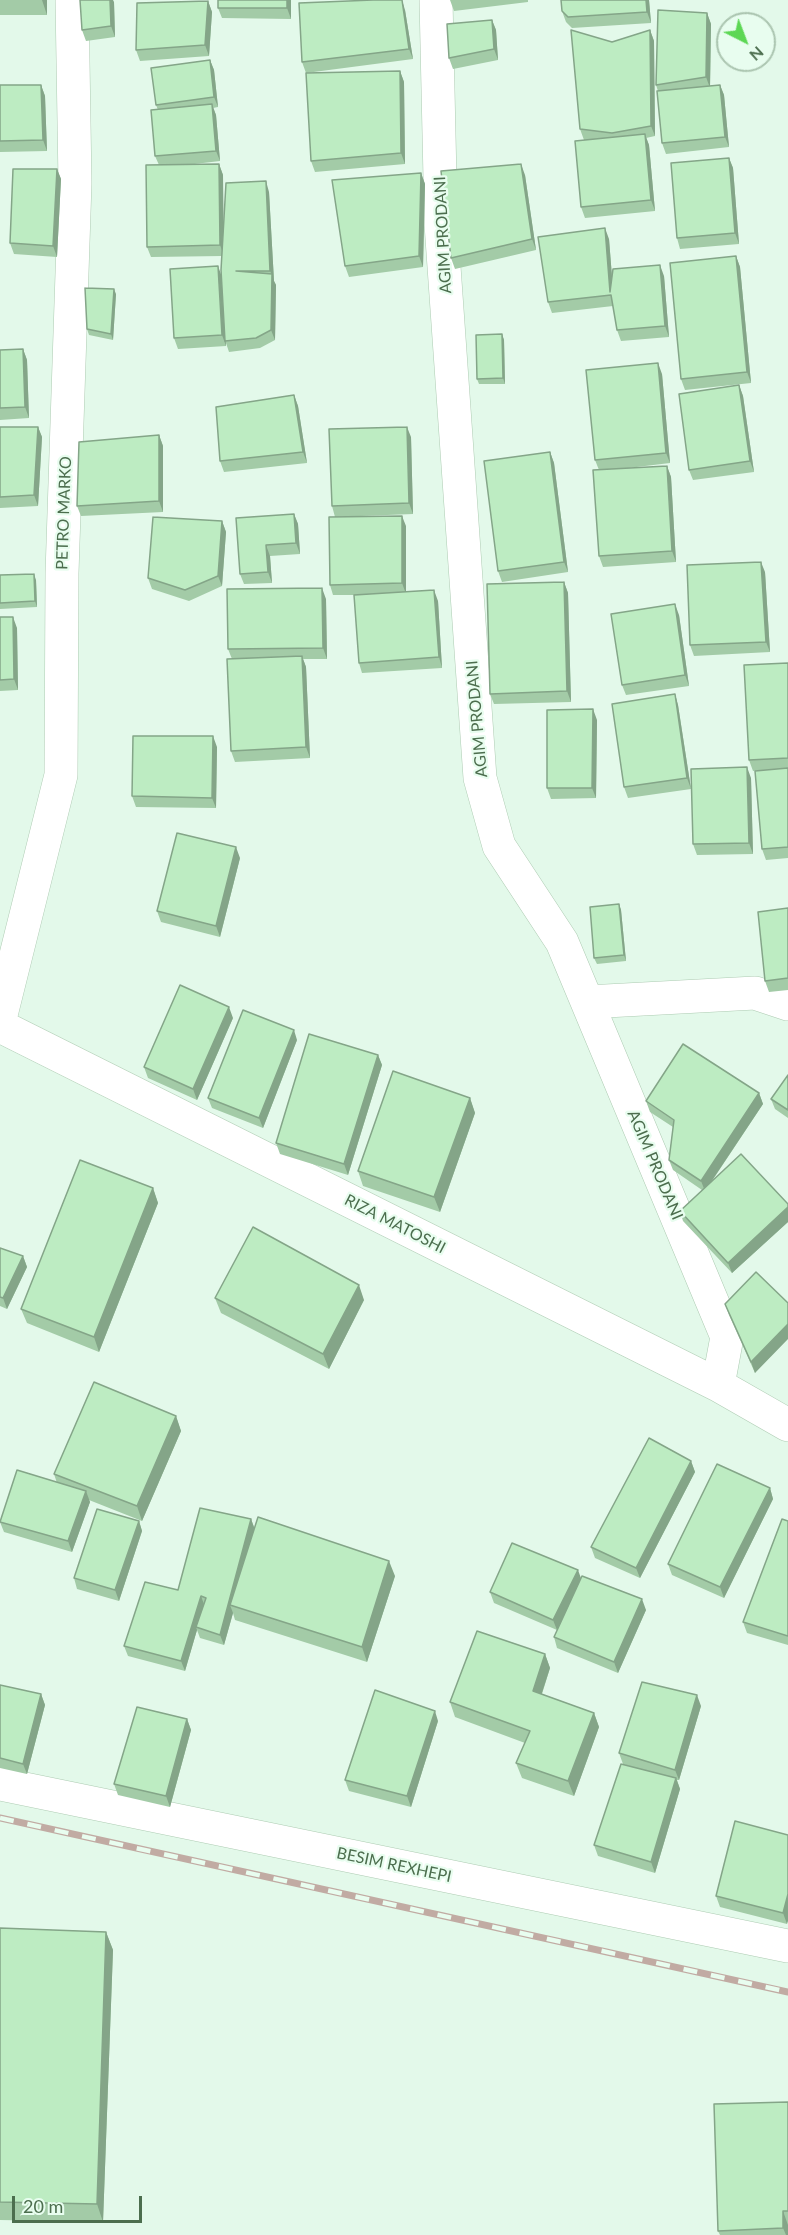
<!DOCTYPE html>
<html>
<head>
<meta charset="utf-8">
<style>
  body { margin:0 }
  #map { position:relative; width:788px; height:2235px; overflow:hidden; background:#e3f9ea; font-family:Lato,sans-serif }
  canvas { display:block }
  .north { position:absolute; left:716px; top:12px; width:60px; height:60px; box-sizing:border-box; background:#e8fdef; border:2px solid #aac4af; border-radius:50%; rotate:138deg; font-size:16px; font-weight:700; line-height:24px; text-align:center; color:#4c6e4e }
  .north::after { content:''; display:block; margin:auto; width:21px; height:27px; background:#5cd754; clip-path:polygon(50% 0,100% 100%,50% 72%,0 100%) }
  .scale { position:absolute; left:12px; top:2196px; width:130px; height:27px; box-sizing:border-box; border:3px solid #4c6e4e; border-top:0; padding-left:8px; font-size:18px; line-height:21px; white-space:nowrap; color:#4c6e4e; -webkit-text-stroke:4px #e8fdef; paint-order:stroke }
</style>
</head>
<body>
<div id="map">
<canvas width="788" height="2235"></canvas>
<div class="north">N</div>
<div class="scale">20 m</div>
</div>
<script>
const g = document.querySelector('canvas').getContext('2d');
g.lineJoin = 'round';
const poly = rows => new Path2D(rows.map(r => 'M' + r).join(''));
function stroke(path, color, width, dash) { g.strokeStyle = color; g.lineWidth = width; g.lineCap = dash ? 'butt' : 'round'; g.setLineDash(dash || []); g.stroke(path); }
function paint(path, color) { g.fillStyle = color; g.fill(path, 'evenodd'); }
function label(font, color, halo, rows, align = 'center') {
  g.font = font + ' Lato,sans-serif'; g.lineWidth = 4.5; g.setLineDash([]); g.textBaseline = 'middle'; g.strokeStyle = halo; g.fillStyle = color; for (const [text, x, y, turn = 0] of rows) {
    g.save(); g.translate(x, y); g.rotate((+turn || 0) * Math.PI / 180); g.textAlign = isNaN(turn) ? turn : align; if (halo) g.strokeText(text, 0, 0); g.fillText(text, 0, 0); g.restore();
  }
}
const minor = poly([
  [436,0,441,224,480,778,499,846,562,942,727,1337,718,1385],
  [587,1002,755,993,788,1004],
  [0,1019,61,775,62,573,75,183,72,0],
  [0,1026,718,1385,788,1425],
  [0,1784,788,1946]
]);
stroke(minor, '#adcbb2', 34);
stroke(minor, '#fff', 33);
const rail = poly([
  [0,1818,788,1992]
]);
stroke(rail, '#c1aba3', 7);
stroke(rail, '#e8fdef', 4.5, [14]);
paint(poly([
  [0,0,47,0,47,15,0,15],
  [218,0,291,0,291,19,222,18,218,8],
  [450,0,528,0,528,2,454,11],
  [561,0,649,0,651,23,572,28,566,22,562,11],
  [208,1,212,12,209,56,140,61,136,50],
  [114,2,115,37,86,41,82,30],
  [405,10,413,59,306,73,302,62],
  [707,13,711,24,710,86,720,85,724,95,729,147,666,154,662,143,658,91,656,85],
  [492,20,496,30,498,60,453,69,449,58],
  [650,30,654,41,655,136,646,138,649,145,655,211,585,218,581,207,584,140,580,129,612,42],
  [210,60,214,70,218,107,213,108,216,115,220,161,186,165,219,164,223,175,223,232,269,192,274,281,276,285,275,340,260,348,229,352,226,343,226,346,178,349,174,338,221,275,222,256,151,257,147,247,159,165,155,156,158,110,156,105],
  [400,71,404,82,405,164,315,172,311,161],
  [0,85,41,85,45,96,47,151,0,152],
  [729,158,733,168,739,244,680,249,677,238],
  [57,169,61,179,57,257,14,254,10,243],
  [421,173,425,184,423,267,349,277,345,266],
  [525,175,536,250,455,269,451,258],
  [609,239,612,277,664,276,669,337,621,341,617,330,613,306,552,313,548,302],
  [736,256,740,267,751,383,685,390,681,379],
  [116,294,113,340,89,335,87,329],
  [502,334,504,340,505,384,479,384,477,379],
  [23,349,27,360,29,418,0,420,0,350],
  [662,374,670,463,620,469,667,466,671,477,676,562,603,567,599,556,599,470,595,460],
  [739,385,743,396,754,472,693,480,689,470],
  [294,395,298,406,307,463,224,472,220,461],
  [0,427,38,427,42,437,38,506,0,508],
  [159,435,163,446,163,512,81,516,77,506],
  [411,437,413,514,335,517,332,506],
  [550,452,554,463,568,572,502,582,498,571],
  [294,514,298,524,300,554,270,556,272,583,244,584,240,574],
  [222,521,226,532,222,586,189,601,152,589,148,578],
  [406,526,406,592,438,601,442,668,362,673,359,663,359,595,333,595,330,585],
  [765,572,770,652,694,656,690,645],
  [0,575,36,580,37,607,0,609],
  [564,582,568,593,571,702,494,704,490,694],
  [326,599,327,659,303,659,306,667,310,758,235,762,231,751,232,659,228,649],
  [679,615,689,686,626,695,622,685],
  [0,617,17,628,18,690,0,691],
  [788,663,788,858,766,860,762,849,760,770,753,771,749,760],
  [675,694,678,705,691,789,628,798,624,787],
  [597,720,596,798,551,799,547,788],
  [217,747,216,808,136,807,132,796],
  [751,778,753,854,697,855,693,844],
  [240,858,220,937,161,922,157,911],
  [619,904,621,910,626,961,597,964,594,958],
  [788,908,788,990,769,992,765,981],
  [233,1018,197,1100,148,1078,144,1067],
  [297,1040,263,1128,212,1108,208,1098],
  [378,1055,382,1065,348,1175,280,1154,276,1143],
  [788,1075,788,1118,775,1109,771,1099],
  [759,1093,763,1104,712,1181,788,1204,788,1222,732,1273,683,1221,680,1211,702,1190,673,1170,669,1160,673,1127,650,1112,646,1101],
  [470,1098,475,1113,440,1212,363,1186,358,1171],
  [153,1188,158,1203,99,1352,27,1323,21,1309],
  [0,1248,23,1256,27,1267,7,1309,0,1306],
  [215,1298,364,1300,329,1369,221,1313],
  [788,1303,755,1373,729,1315,725,1304],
  [176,1416,181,1431,142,1521,89,1500,90,1502,72,1552,4,1532,0,1522,57,1483,54,1474],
  [691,1461,695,1472,640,1578,595,1558,591,1547],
  [770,1488,773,1499,724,1598,672,1575,668,1564],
  [251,1519,254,1527,395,1576,367,1662,235,1620,233,1613,224,1645,200,1638,197,1630,185,1671,128,1656,124,1646,178,1590],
  [139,1521,142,1531,119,1601,77,1589,74,1578],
  [788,1521,788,1645,747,1633,743,1622],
  [581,1578,646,1610,618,1673,557,1648,554,1637,557,1630,494,1603,490,1592],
  [545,1654,550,1668,542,1694,594,1713,599,1727,574,1796,522,1778,516,1763,525,1743,455,1717,450,1702],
  [0,1685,41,1694,45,1705,27,1774,0,1768],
  [701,1706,679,1780,677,1780,680,1789,655,1873,598,1856,594,1845,638,1769,623,1764,619,1753],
  [187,1719,191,1730,170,1807,118,1795,114,1784],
  [438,1721,411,1807,349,1791,345,1780],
  [788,1835,787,1924,720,1907,716,1896],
  [0,1928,106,1932,113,1950,103,2222,0,2220],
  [788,2102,788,2235,720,2235,718,2231]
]), '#a3cba7');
paint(poly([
  [42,0,47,0,47,15],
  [110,0,113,0,114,2,115,37,111,26],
  [287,0,291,0,291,19,287,8],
  [402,0,405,10,413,59,409,49],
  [646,0,649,0,651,23,647,12],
  [208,1,212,12,209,56,205,45],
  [707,13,711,24,710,88,706,77],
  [492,20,496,30,498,60,494,49],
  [650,30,654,41,655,136,651,126],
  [210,60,214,70,218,107,214,97],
  [400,71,404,82,405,164,401,153],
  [41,85,45,96,47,151,43,140],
  [720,85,724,95,729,147,725,137],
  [212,104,216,115,220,161,216,151],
  [645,134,649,145,655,211,651,200],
  [729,158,733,168,739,244,735,233],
  [219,164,223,175,224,256,220,245],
  [521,164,525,175,536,250,532,239],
  [57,169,61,179,57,257,53,246],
  [421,173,425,184,423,267,419,256],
  [266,181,269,192,274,281,276,285,275,340,271,330,272,275,270,271],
  [605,228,609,239,614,302,610,292],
  [736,256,740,267,751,383,747,372],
  [660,265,664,276,669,337,665,326],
  [218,266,222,277,226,346,222,335],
  [114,289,116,294,113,340,111,334],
  [502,334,504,340,505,384,503,378],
  [23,349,27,360,29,418,25,407],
  [658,363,662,374,670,463,666,453],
  [739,385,743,396,754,472,750,461],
  [294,395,298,406,307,463,303,452],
  [38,427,42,437,38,506,34,495],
  [407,427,411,437,413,514,409,503],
  [159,435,163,446,163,512,159,501],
  [550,452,554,463,568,572,564,562],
  [667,466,671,477,676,562,672,551],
  [294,514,298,524,300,554,296,543],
  [402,516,406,526,406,594,402,583],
  [222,521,226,532,222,586,218,576],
  [266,545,270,556,272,583,268,572],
  [761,562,765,572,770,652,766,642],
  [34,574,36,580,37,607,35,601],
  [564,582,568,593,571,702,567,691],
  [322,588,326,599,327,659,323,648],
  [434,590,438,601,442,668,439,657],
  [675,604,679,615,689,686,685,675],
  [13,617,17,628,18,690,14,679],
  [302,656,306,667,310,758,306,747],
  [675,694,678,705,691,789,687,778],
  [593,709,597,720,596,798,592,788],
  [213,736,217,747,216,808,212,798],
  [747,767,751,778,753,854,749,843],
  [236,847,240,858,220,937,216,926],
  [619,904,621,910,626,961,624,955],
  [229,1007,233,1018,197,1100,193,1089],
  [294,1030,297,1040,263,1128,259,1118],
  [378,1055,382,1065,348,1175,344,1164],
  [759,1093,763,1104,705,1191,701,1181],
  [470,1098,475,1113,440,1212,434,1197],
  [153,1188,158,1203,99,1352,94,1337],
  [788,1207,788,1222,732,1273,728,1263],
  [23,1256,27,1267,7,1309,3,1298],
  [359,1285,364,1300,329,1369,323,1354],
  [788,1324,788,1339,755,1373,751,1362],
  [176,1416,181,1431,142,1521,137,1506],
  [691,1461,695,1472,640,1578,636,1568],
  [770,1488,773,1499,724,1598,720,1587],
  [86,1491,90,1502,72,1552,68,1541],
  [251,1519,255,1530,230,1605,233,1613,224,1645,220,1635],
  [139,1521,142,1531,119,1601,115,1590],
  [389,1561,395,1576,367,1662,362,1647],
  [578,1570,582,1581,557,1630,553,1620],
  [201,1596,205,1607,196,1627,197,1630,185,1671,181,1661],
  [642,1599,646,1610,618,1673,614,1662],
  [545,1654,550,1668,538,1705,533,1691],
  [41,1694,45,1705,27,1774,23,1764],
  [697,1695,701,1706,679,1780,675,1770],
  [435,1711,438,1721,411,1807,407,1796],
  [594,1713,599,1727,574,1796,568,1781],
  [187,1719,191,1730,170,1807,166,1796],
  [676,1778,680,1789,655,1873,651,1862],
  [788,1894,788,1921,787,1924,783,1913],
  [106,1932,113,1950,103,2222,97,2204],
  [783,2211,788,2225,788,2235,786,2235,783,2228]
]), '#84a588');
const building = poly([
  [80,0,110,0,111,26,82,30,80,0],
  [218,0,287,0,287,8,218,8,218,0],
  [373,0,402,0,409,49,302,62,299,3,373,0],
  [561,0,646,0,647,12,568,17,562,11,561,0],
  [208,1,205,45,136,50,137,3,208,1],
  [658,10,707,13,706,77,656,85,658,10],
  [492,20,494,49,449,58,447,24,492,20],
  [571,30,612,42,650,30,651,126,612,133,580,129,571,30],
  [210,60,214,97,156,105,151,68,210,60],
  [400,71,401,153,311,161,306,73,400,71],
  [0,85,41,85,43,140,0,141,0,85],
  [720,85,725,137,662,143,657,91,720,85],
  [212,104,216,151,155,156,151,110,212,104],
  [645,134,651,200,581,207,575,141,645,134],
  [729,158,735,233,677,238,671,163,729,158],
  [219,164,220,245,147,247,146,165,219,164],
  [521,164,532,239,451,258,441,171,521,164],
  [13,169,57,169,53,246,10,243,13,169],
  [421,173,419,256,345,266,332,180,421,173],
  [266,181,270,271,236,271,272,274,271,330,256,338,225,341,221,270,226,183,266,181],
  [605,228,610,292,613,269,660,265,665,326,617,330,611,295,548,302,538,237,605,228],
  [736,256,747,372,681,379,670,263,736,256],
  [218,266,222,335,174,338,170,269,218,266],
  [85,288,114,289,111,334,87,329,85,288],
  [502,334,503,378,477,379,476,335,502,334],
  [23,349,25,407,0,408,0,350,23,349],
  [658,363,666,453,595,460,586,370,658,363],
  [739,385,750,461,689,470,679,394,739,385],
  [294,395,303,452,220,461,216,407,294,395],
  [0,427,38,427,34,495,0,497,0,427],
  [407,427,409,503,332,506,329,429,407,427],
  [159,435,159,501,77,506,79,442,159,435],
  [550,452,564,562,498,571,484,461,550,452],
  [667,466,672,551,599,556,593,470,667,466],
  [294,514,296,543,266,545,268,572,240,574,236,518,294,514],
  [402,516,402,583,330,585,329,517,402,516],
  [153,517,222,521,218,576,185,590,148,578,153,517],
  [761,562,766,642,690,645,687,565,761,562],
  [34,574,35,601,0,603,0,575,34,574],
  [564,582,567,691,490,694,487,584,564,582],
  [322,588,323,648,228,649,227,589,322,588],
  [434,590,439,657,359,663,354,595,434,590],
  [675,604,685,675,622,685,611,614,675,604],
  [0,617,13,617,14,679,0,680,0,617],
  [302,656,306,747,231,751,227,659,302,656],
  [788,663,788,758,749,760,744,665,788,663],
  [675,694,687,778,624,787,612,704,675,694],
  [593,709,592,788,547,788,547,710,593,709],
  [133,736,213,736,212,798,132,796,133,736],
  [747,767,749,843,693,844,691,769,747,767],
  [788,768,788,847,762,849,755,771,788,768],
  [177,833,236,847,216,926,157,911,177,833],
  [619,904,624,955,594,958,590,907,619,904],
  [788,908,788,978,765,981,758,912,788,908],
  [180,985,229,1007,193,1089,144,1067,180,985],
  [243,1010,294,1030,259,1118,208,1098,243,1010],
  [309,1034,378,1055,344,1164,276,1143,309,1034],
  [683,1044,759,1093,701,1181,669,1160,674,1120,646,1101,683,1044],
  [393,1071,470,1098,434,1197,358,1171,393,1071],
  [788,1075,788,1110,771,1099,788,1075],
  [741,1154,788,1204,788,1207,728,1263,680,1211,741,1154],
  [80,1160,153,1188,94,1337,21,1309,80,1160],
  [253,1227,359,1285,323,1354,215,1298,253,1227],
  [0,1248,23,1256,3,1298,0,1297,0,1248],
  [756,1272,788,1303,788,1324,751,1362,725,1304,756,1272],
  [94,1382,176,1416,137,1506,54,1474,94,1382],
  [649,1438,691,1461,636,1568,591,1547,649,1438],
  [717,1464,770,1488,720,1587,668,1564,717,1464],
  [17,1470,86,1491,68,1541,0,1522,17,1470],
  [200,1508,251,1519,220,1635,196,1627,206,1598,201,1596,181,1661,124,1646,145,1582,178,1590,200,1508],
  [97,1509,139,1521,115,1590,74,1578,97,1509],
  [258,1517,389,1561,362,1647,230,1605,258,1517],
  [782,1519,788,1521,788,1636,743,1622,782,1519],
  [512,1543,578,1570,553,1620,490,1592,512,1543],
  [582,1576,642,1599,614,1662,554,1637,582,1576],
  [477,1631,545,1654,533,1691,594,1713,568,1781,516,1763,530,1731,450,1702,477,1631],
  [642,1682,697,1695,675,1770,619,1753,642,1682],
  [0,1685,41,1694,23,1764,0,1758,0,1685],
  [375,1690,435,1711,407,1796,345,1780,375,1690],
  [137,1707,187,1719,166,1796,114,1784,137,1707],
  [621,1764,676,1778,651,1862,594,1845,621,1764],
  [735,1821,788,1835,788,1894,783,1913,716,1896,735,1821],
  [0,1928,106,1932,97,2204,0,2202,0,1928],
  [788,2102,788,2211,783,2211,783,2228,718,2231,714,2104,788,2102]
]);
paint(building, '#bdecc2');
stroke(building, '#84a588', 1.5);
label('16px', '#4c6e4e', '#e8fdef', [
  ["AGIM PRODANI",443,235,-93],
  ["PETRO MARKO",64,513,-88],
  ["AGIM PRODANI",477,719,-95],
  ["AGIM PRODANI",655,1165,67],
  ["RIZA MATOSHI",395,1224,27],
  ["BESIM REXHEPI",394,1865,12]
]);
</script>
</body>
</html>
